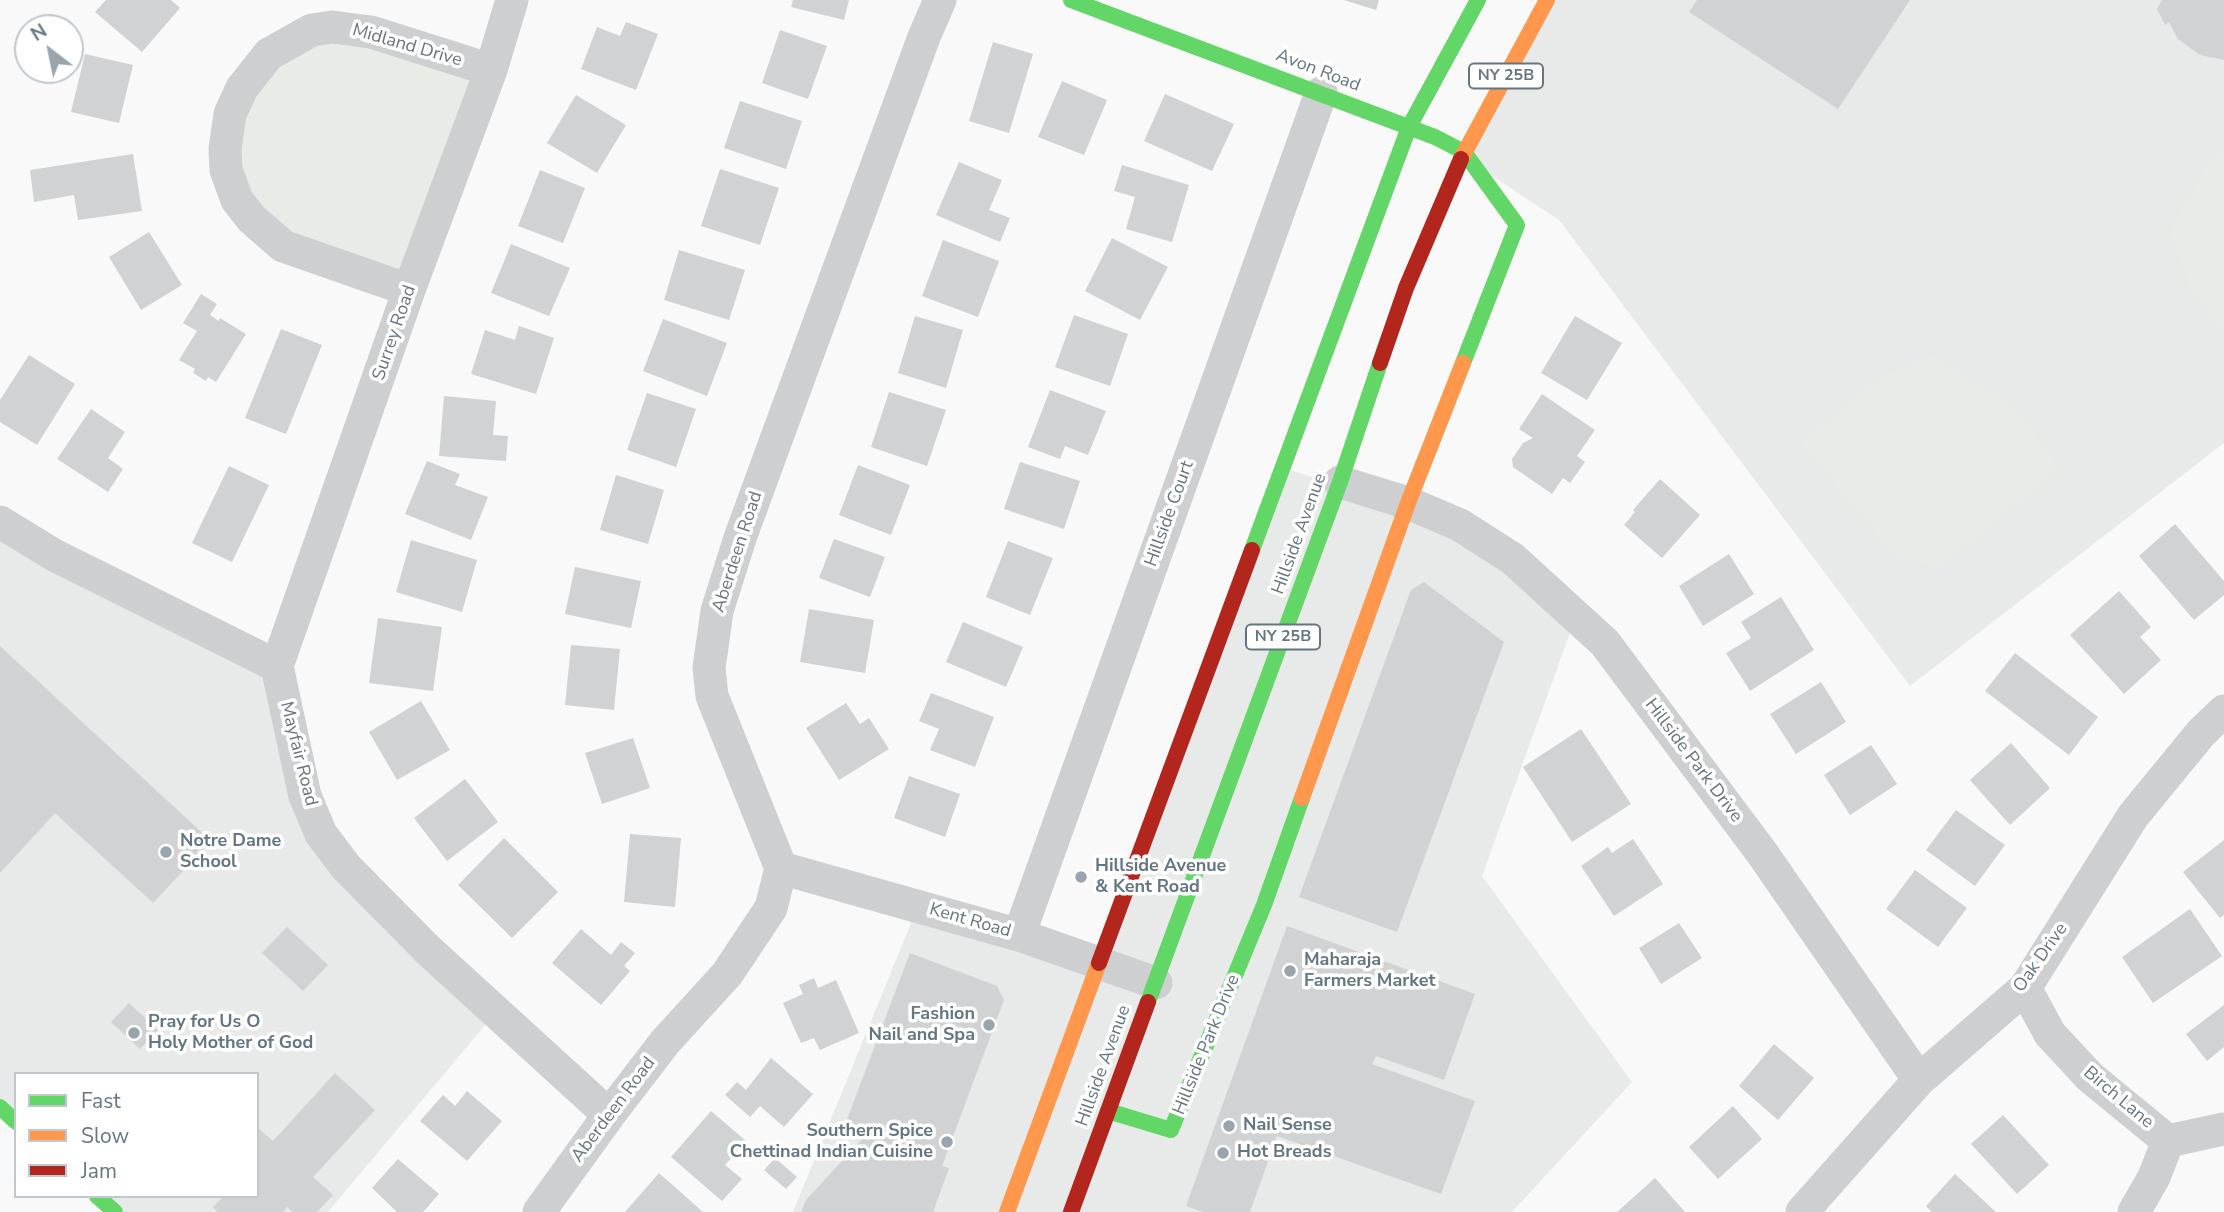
<!DOCTYPE html>
<html>
<head>
<meta charset="utf-8">
<style>
  body { margin:0 }
  #map { position:relative; width:2224px; height:1212px; overflow:hidden; background:#f9f9f9; font-family:"Nunito Sans",sans-serif }
  canvas { display:block }
  .legend { position:absolute; left:14px; top:1072px; width:245px; height:126px; box-sizing:border-box; background:#fff; border:2px solid #c1c8cd; margin:0; padding:9px 12px; list-style:none; font-size:21px; color:#657683 }
  .legend li { display:flex; align-items:center; gap:14px; height:35px }
  .legend b { width:35px; border:2px solid #c1c8cd }
  .north { position:absolute; left:14px; top:14px; width:70px; height:70px; box-sizing:border-box; background:#fff; border:2px solid #c1c8cd; border-radius:50%; rotate:328deg; font-size:19px; font-weight:700; line-height:28px; text-align:center; color:#657683 }
  .north::after { content:''; display:block; margin:auto; width:24px; height:32px; background:#99a4ac; clip-path:polygon(50% 0,100% 100%,50% 72%,0 100%) }
</style>
</head>
<body>
<div id="map">
<canvas width="2224" height="1212"></canvas>
<ul class="legend">
<li><b style="height:9px;background:#63d668"></b>Fast</li>
<li><b style="height:9px;background:#ff974d"></b>Slow</li>
<li><b style="height:9px;background:#b3261e"></b>Jam</li>
</ul>
<div class="north">N</div>
</div>
<script>
const g = document.querySelector('canvas').getContext('2d');
g.lineJoin = 'round';
function paint(path, color) { g.fillStyle = color; g.fill(path, 'evenodd'); }
const poly = rows => new Path2D(rows.map(r => 'M' + r).join(''));
function stroke(path, color, width, dash) { g.strokeStyle = color; g.lineWidth = width; g.lineCap = dash ? 'butt' : 'round'; g.setLineDash(dash || []); g.stroke(path); }
function label(font, color, halo, rows, align = 'center') {
  g.font = font + ' "Nunito Sans",sans-serif'; g.lineWidth = 7; g.setLineDash([]); g.textBaseline = 'middle'; g.strokeStyle = halo; g.fillStyle = color; for (const [text, x, y, turn = 0] of rows) {
    g.save(); g.translate(x, y); g.rotate((+turn || 0) * Math.PI / 180); g.textAlign = isNaN(turn) ? turn : align; if (halo) g.strokeText(text, 0, 0); g.fillText(text, 0, 0); g.restore();
  }
}
paint(poly([
  [1553,0,2224,0,2224,443,1910,686,1559,220,1464,157],
  [1277,466,1402,505,1575,619,1482,876,1632,1082,1512,1212,793,1212,916,911,1092,968],
  [0,522,277,666,305,796,496,1012,328,1212,115,1212,98,1196,257,1196,257,1074,16,1074,16,1122,0,1107]
]), '#e8e9e9');
paint(poly([
  [312,30,491,70,409,290,283,246,226,170,230,114],
  [2224,152,2224,331,2193,296,2170,232,2205,168],
  [1933,356,2017,409,2059,468,1941,567,1896,558,1801,442,1879,378]
]), '#e8ebe6');
paint(poly([
  [106,0,171,0,180,8,142,52,95,12],
  [793,0,849,0,844,20,791,7],
  [1344,0,1379,0,1376,10],
  [1697,0,1910,0,1838,109,1689,12],
  [2162,0,2224,0,2224,60,2200,55,2178,39,2169,22,2165,25,2157,9],
  [626,22,658,34,636,90,581,69,597,27,620,36],
  [780,30,827,46,808,99,762,83],
  [993,42,1033,54,1009,133,969,121],
  [85,54,133,65,119,123,71,112],
  [1062,81,1107,100,1084,155,1038,137],
  [1165,94,1234,124,1212,171,1144,141],
  [576,95,626,125,597,173,547,143],
  [740,101,802,121,786,169,724,148],
  [133,154,142,211,78,220,74,195,34,202,30,170],
  [959,162,1002,180,989,210,1010,218,1000,242,936,215],
  [1122,165,1189,185,1172,242,1126,229,1135,197,1114,191],
  [720,169,779,188,760,245,701,226],
  [540,170,585,188,563,243,518,226],
  [149,232,182,285,141,310,109,257],
  [1112,238,1168,267,1140,320,1085,291],
  [943,240,999,261,978,317,922,296],
  [511,244,570,268,549,316,491,293],
  [679,250,745,270,729,320,664,300],
  [201,294,217,304,210,315,219,321,220,318,246,334,216,382,208,377,206,381,193,373,195,369,179,360,197,331,183,323],
  [1074,315,1128,334,1110,386,1055,367],
  [915,316,963,330,946,388,898,373],
  [1575,316,1622,343,1587,400,1541,373],
  [663,319,727,343,707,396,643,371],
  [519,326,554,338,536,394,471,374,485,330,515,340],
  [281,329,322,345,286,434,245,418],
  [29,355,75,384,37,445,0,422,0,400],
  [1050,390,1106,411,1088,455,1065,446,1060,459,1028,447],
  [889,392,946,410,927,466,871,447],
  [647,393,696,409,676,467,627,450],
  [1542,394,1595,430,1577,456,1585,462,1570,483,1563,478,1552,494,1513,467,1512,459,1523,443,1533,438,1519,429],
  [444,396,496,401,493,435,508,436,506,461,439,456],
  [91,409,125,432,108,458,123,469,108,492,57,459],
  [427,461,460,474,455,485,488,497,471,540,405,514],
  [1020,462,1080,481,1064,529,1004,509],
  [858,465,910,485,891,535,839,515],
  [229,466,269,485,232,562,192,543],
  [616,475,664,490,648,544,600,530],
  [1660,479,1700,515,1662,558,1624,525,1635,512,1633,510],
  [2175,524,2224,581,2224,595,2194,620,2139,556],
  [834,539,885,557,870,597,819,578],
  [411,540,477,560,462,612,396,592],
  [1008,541,1053,558,1030,615,986,597],
  [1729,554,1754,594,1703,626,1679,586],
  [575,567,641,581,631,628,565,614],
  [1424,582,1504,642,1397,932,1299,897,1411,590],
  [2119,591,2151,627,2140,637,2161,660,2124,694,2070,635],
  [1781,597,1814,650,1750,691,1726,653,1751,638,1741,622],
  [809,609,874,620,865,673,800,662],
  [378,618,442,627,433,691,369,683],
  [963,622,1023,647,1006,687,946,662],
  [571,645,620,649,614,710,565,705],
  [0,646,211,841,153,903,55,813,0,873],
  [2015,653,2098,717,2069,755,1985,691],
  [1821,682,1846,722,1796,754,1770,714],
  [931,693,994,717,975,767,930,750,939,729,919,721],
  [421,701,450,750,397,780,369,732],
  [846,703,860,724,869,718,889,749,839,780,806,728],
  [1581,729,1631,804,1572,842,1523,767],
  [633,738,650,788,602,804,585,753],
  [2011,743,2050,788,2010,825,1970,780],
  [1871,745,1897,784,1850,815,1824,775],
  [909,776,960,794,945,837,894,818],
  [465,779,498,822,447,861,414,818],
  [1956,810,2005,845,1975,886,1926,850],
  [630,834,681,838,675,907,624,902],
  [504,838,558,892,512,938,458,885],
  [1633,839,1663,884,1614,916,1581,866,1608,847,1612,853],
  [2224,840,2224,915,2220,918,2183,872],
  [1915,870,1967,908,1938,947,1886,909],
  [2190,909,2222,956,2153,1003,2122,957],
  [1679,923,1702,958,1661,984,1639,948],
  [1287,926,1475,994,1444,1080,1376,1056,1372,1064,1475,1101,1441,1194,1277,1136,1250,1212,1203,1212,1186,1206],
  [287,927,328,965,303,991,262,953],
  [581,929,611,955,621,942,635,953,624,966,630,971,601,1005,552,963],
  [910,953,997,986,1004,1000,942,1166,949,1168,933,1212,801,1212,806,1200,864,1137,843,1130],
  [814,978,818,988,836,980,859,1033,820,1050,814,1038,801,1043,783,1003,803,994,799,985],
  [129,1003,158,1030,140,1049,111,1022],
  [2224,1005,2224,1047,2207,1061,2186,1034],
  [1774,1044,1814,1078,1778,1120,1739,1086],
  [771,1058,813,1094,784,1127,760,1106,750,1117,725,1095,737,1082,746,1090],
  [335,1073,375,1110,313,1177,333,1195,317,1212,293,1212,287,1207,283,1212,218,1212,213,1207,224,1196,257,1196,257,1127,273,1141],
  [467,1091,502,1121,467,1161,420,1121,443,1095,455,1106],
  [1733,1106,1762,1139,1718,1179,1689,1147],
  [711,1111,746,1141,725,1165,742,1179,722,1201,671,1157],
  [2003,1115,2049,1165,2017,1194,1971,1144],
  [775,1158,797,1177,786,1189,764,1170],
  [398,1159,439,1194,423,1212,397,1212,372,1188],
  [659,1173,703,1212,625,1212],
  [1955,1174,1996,1212,1932,1212,1926,1206],
  [1655,1178,1685,1212,1617,1212]
]), '#d0d2d3');
stroke(poly([
  [409,290,283,246,252,219,237,200,226,170,225,149,230,114,242,88,269,54,312,30,332,27,371,32,491,70],
  [1340,482,1408,503,1460,525,1513,559,1605,643,1762,853,1919,1080],
  [0,522,54,555,277,666],
  [277,666,409,290,491,70,512,0],
  [277,666,305,796,321,834,346,867,428,950,609,1115],
  [781,868,1019,935,1156,983],
  [1019,935,1321,93],
  [2025,988,2050,1034,2090,1077,2168,1141],
  [2168,1141,2224,1129],
  [539,1212,609,1115,665,1042,727,974,771,908,781,868,712,696,709,668,717,611,740,538,924,37,940,0],
  [1802,1212,1919,1080,2025,988,2133,816,2201,733,2224,711],
  [2134,1212,2154,1177,2168,1141]
]), '#cecfd0', 33);
stroke(poly([
  [1071,0,1435,137,1464,152,1517,225,1463,363],
  [1252,550,1409,127,1478,0],
  [1148,1002,1340,482,1380,363],
  [0,1107,16,1122],
  [1108,1111,1171,1130,1264,905,1302,798],
  [97,1196,115,1212]
]), '#63d668', 16);
stroke(poly([
  [1461,159,1547,0],
  [1302,798,1408,503,1463,363],
  [1007,1212,1099,963]
]), '#ff974d', 16);
stroke(poly([
  [1380,363,1406,288,1461,159],
  [1099,963,1252,550],
  [1071,1212,1148,1002]
]), '#b3261e', 16);
for (const [x, y, r, color] of [
  [166,852,7,"#99a4ac"],
  [1081,877,7,"#99a4ac"],
  [1290,971,7,"#99a4ac"],
  [989,1025,7,"#99a4ac"],
  [134,1033,7,"#99a4ac"],
  [1229,1126,7,"#99a4ac"],
  [947,1142,7,"#99a4ac"],
  [1223,1153,7,"#99a4ac"]
]) { const dot = new Path2D(); dot.arc(x, y, r, 0, 2 * Math.PI); g.fillStyle = color; g.fill(dot); stroke(dot, '#fff', 2.5); }
for (const [x, y, w] of [
  [1506,76,74],
  [1283,637,74]
]) { const box = new Path2D(); box.roundRect(x - w / 2, y - 12.5, w, 25, 5); g.fillStyle = '#fff'; g.fill(box); stroke(box, '#657683', 2); }
label('bold 16px', '#657683', null, [
  ["NY 25B",1506,76],
  ["NY 25B",1283,637]
]);
label('18px', '#657683', '#fff', [
  ["Midland Drive",407,46,16],
  ["Avon Road",1318,71,21],
  ["Surrey Road",395,333,-71],
  ["Hillside Court",1170,514,-70],
  ["Hillside Avenue",1300,534,-70],
  ["Aberdeen Road",738,552,-72],
  ["Mayfair Road",298,754,76],
  ["Hillside Park Drive",1693,761,53],
  ["Kent Road",970,921,16],
  ["Oak Drive",2041,958,-55],
  ["Hillside Park Drive",1207,1045,-68],
  ["Hillside Avenue",1104,1066,-70],
  ["Birch Lane",2118,1098,40],
  ["Aberdeen Road",614,1110,-53]
]);
label('bold 18px', '#657683', '#fff', [
  ["Notre Dame",180,842],
  ["School",180,863],
  ["Hillside Avenue",1095,867],
  ["& Kent Road",1095,888],
  ["Maharaja",1304,961],
  ["Farmers Market",1304,982],
  ["Fashion",975,1015,"right"],
  ["Nail and Spa",975,1036,"right"],
  ["Pray for Us O",148,1023],
  ["Holy Mother of God",148,1044],
  ["Nail Sense",1243,1126],
  ["Southern Spice",933,1132,"right"],
  ["Chettinad Indian Cuisine",933,1153,"right"],
  ["Hot Breads",1237,1153]
], 'left');
</script>
</body>
</html>
